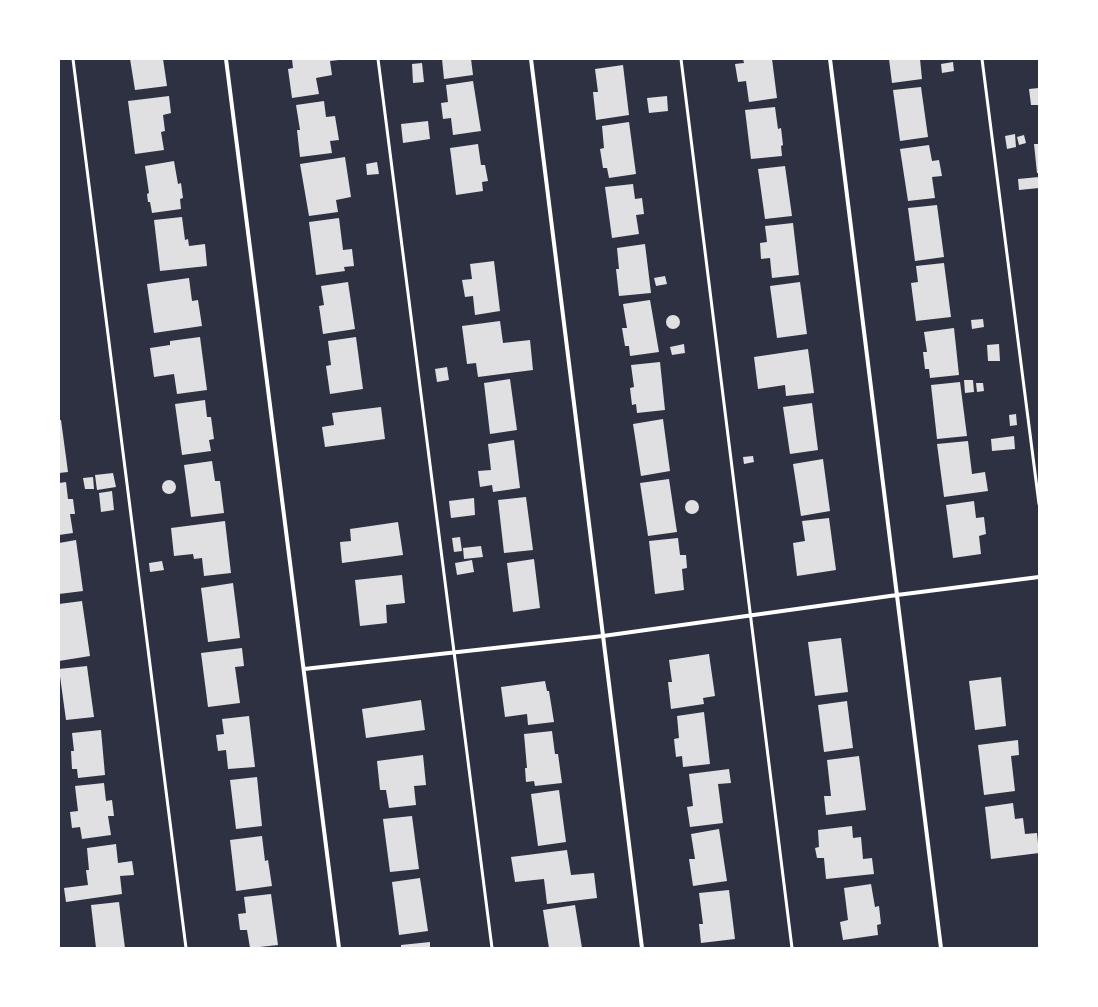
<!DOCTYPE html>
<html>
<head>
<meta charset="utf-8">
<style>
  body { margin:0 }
  #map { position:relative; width:1098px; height:1007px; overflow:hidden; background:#2d3142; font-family:"Roboto Serif",serif }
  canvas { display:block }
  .frame { position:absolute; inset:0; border:60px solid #fff; pointer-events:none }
</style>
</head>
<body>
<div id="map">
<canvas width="1098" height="1007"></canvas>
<div class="frame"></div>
</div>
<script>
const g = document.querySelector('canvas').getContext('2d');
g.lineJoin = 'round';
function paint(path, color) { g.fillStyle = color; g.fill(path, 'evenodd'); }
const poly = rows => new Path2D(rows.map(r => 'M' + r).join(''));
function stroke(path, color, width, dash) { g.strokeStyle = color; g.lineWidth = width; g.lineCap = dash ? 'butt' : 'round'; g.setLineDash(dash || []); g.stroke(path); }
paint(poly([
  [130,59,163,59,167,86,135,90],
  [292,59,339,59,339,60,330,61,332,75,316,78,319,94,292,98,288,69,293,68],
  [442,59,471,59,473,75,444,79],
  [743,59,772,59,777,98,749,102,746,81,738,82,735,64,744,63],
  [889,59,920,59,922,79,892,83],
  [953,62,954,71,942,73,941,64],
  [422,63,424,82,413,83,412,64],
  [623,65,629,115,596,120,593,92,598,92,595,69],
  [473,81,481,131,453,135,451,118,443,119,441,103,448,102,446,85],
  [921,87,928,137,900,141,893,90],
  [1039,88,1039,105,1031,105,1029,89],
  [169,96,171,113,163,115,165,131,161,132,164,150,135,154,128,101],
  [667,96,668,111,649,113,647,98],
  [324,101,326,117,335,116,339,140,330,141,332,153,300,157,297,130,300,130,296,105],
  [775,107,778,129,781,128,783,145,781,146,782,156,751,159,745,110],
  [428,121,430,139,403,143,401,124],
  [629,122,636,174,609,178,607,168,603,168,600,149,604,148,602,126],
  [1015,134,1016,147,1007,149,1005,136],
  [1024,135,1026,143,1019,145,1017,137],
  [478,144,481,165,485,165,488,181,482,182,483,191,456,195,450,148],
  [1034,144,1039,144,1039,173,1037,173],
  [929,145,932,161,939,160,942,176,932,177,935,198,908,201,900,149],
  [345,157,351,197,336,200,338,212,309,216,300,164],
  [174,161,178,184,181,183,183,198,180,199,181,209,152,213,150,202,148,202,147,194,149,193,145,166],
  [377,162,379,174,367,175,366,164],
  [785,166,792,216,765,219,758,169],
  [1039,177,1039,188,1019,190,1018,179],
  [633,184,635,199,642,198,644,214,636,215,639,234,612,238,605,187],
  [937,205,944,257,915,261,908,208],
  [182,217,185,240,188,239,189,246,205,244,207,266,160,271,154,220],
  [339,218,343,250,352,249,354,266,344,267,345,271,316,275,309,222],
  [793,223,799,275,772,278,770,258,761,259,760,243,767,242,765,226],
  [645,244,651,293,619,296,616,269,619,269,617,248],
  [494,261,500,311,475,315,473,296,465,297,462,280,472,279,470,264],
  [944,263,951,317,916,321,911,283,918,282,916,266],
  [665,276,667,284,656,286,654,278],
  [189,278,192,301,198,300,202,326,154,333,147,284],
  [348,282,355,329,323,334,319,306,324,305,321,286],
  [800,282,807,334,777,338,770,286],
  [650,300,659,352,630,356,629,346,625,346,622,328,627,328,623,304],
  '666 322a7 7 0 1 1 14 0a7 7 0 1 1-14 0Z',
  [983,319,984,327,972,329,971,320],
  [500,321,503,343,530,340,533,370,478,377,476,363,467,364,462,326],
  [954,328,959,375,930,378,929,369,925,369,923,352,927,352,924,332],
  [200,337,207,390,177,394,174,374,154,377,150,348,170,345,170,341],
  [356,337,363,389,330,394,326,366,331,365,328,341],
  [684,344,685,353,672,355,670,347],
  [999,344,1000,361,988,361,987,345],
  [808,349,814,393,786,396,785,385,758,389,754,357],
  [660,362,665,410,637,413,636,404,632,405,630,388,634,387,631,365],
  [447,367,449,380,437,382,435,369],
  [510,379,517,430,490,434,484,383],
  [964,380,973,380,974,392,965,393],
  [960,382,967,436,937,439,931,385],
  [976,383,983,383,984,391,977,392],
  [205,400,207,417,211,417,214,439,209,440,211,451,182,455,175,404],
  [812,403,818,450,790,454,783,407],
  [381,407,385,439,325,447,322,427,334,425,332,413],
  [1016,414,1017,425,1010,426,1009,415],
  [663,419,670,471,641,476,633,424],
  [59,420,61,420,68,472,59,473],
  [1014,436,1015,449,992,451,991,439],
  [514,440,520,488,493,492,492,485,480,487,478,471,491,470,488,444],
  [968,441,972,474,985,472,988,491,944,497,937,444],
  [753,456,754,462,744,464,743,457],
  [823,459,830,511,801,516,793,464],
  [212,461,215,481,220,481,224,513,191,517,184,465],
  [113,473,116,487,97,490,95,475],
  [93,477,94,489,85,489,83,478],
  [669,479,677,532,648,536,640,483],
  '162 487a7 7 0 1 1 14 0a7 7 0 1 1-14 0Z',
  [66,482,68,499,73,499,75,514,70,514,73,533,59,535,59,483],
  [112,491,114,510,101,512,99,493],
  [526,497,533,550,504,553,498,500],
  [474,498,475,515,451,518,449,501],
  '685 507a7 7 0 1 1 14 0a7 7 0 1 1-14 0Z',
  [974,501,976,518,984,517,986,534,979,536,981,554,953,558,946,505],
  [829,518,836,570,797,576,793,543,805,541,802,521],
  [225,521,231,573,204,576,202,558,194,559,193,554,174,556,171,528],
  [398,522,403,555,342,563,340,542,351,541,350,529],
  [460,537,462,551,454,552,452,538],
  [678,538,680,555,686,555,687,568,682,569,684,590,655,594,649,541],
  [76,540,83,591,59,594,59,543],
  [481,546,483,557,464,559,463,548],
  [534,559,540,608,513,612,507,563],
  [472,560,474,572,457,575,455,563],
  [162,561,164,570,150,572,149,563],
  [402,575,405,603,386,605,387,623,360,626,355,580],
  [233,583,240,638,208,642,201,588],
  [82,601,90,656,59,661,59,604],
  [841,638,848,692,815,696,808,642],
  [242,648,244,666,235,667,240,703,208,707,201,653],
  [709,654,715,696,703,698,704,704,671,709,668,682,672,682,669,660],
  [87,666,94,717,66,720,59,669],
  [1001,677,1006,726,975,730,969,681],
  [545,681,547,691,549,691,554,722,528,725,527,714,505,717,501,687],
  [421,700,425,730,366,738,362,709],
  [847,701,853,748,824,752,818,705],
  [704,712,710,764,683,767,682,756,676,757,674,739,679,738,677,716],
  [249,716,255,767,228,769,226,750,218,751,216,735,224,734,222,719],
  [101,730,105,775,78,778,77,769,72,769,71,751,74,751,72,733],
  [552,731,555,754,558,754,562,783,535,786,534,781,526,782,525,768,527,768,524,734],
  [1018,740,1019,755,1011,756,1015,791,984,795,978,745],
  [423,755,426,785,414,786,416,805,389,808,386,790,380,790,377,761],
  [859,756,866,810,826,815,824,796,831,796,827,760],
  [729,769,731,783,718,784,723,823,690,827,687,807,693,806,689,774],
  [257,777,262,826,236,829,230,780],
  [104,783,106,801,112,800,114,816,108,816,111,835,82,839,80,827,72,828,70,812,78,811,75,786],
  [559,790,566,842,538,846,531,794],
  [1013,803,1015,819,1023,818,1025,834,1037,833,1039,853,991,859,985,807],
  [412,816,419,869,390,872,383,819],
  [852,826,853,838,861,837,863,859,872,858,874,874,826,879,824,858,817,858,815,848,819,847,818,830],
  [719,829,727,881,693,886,689,859,695,859,691,834],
  [262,836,265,861,268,860,272,886,236,891,230,840],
  [116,844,118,863,132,861,134,875,120,876,122,894,66,902,64,888,88,885,86,870,89,870,87,848],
  [567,850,571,875,594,873,597,898,547,904,544,879,515,882,511,857],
  [420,878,428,931,399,935,392,882],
  [871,884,875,907,879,906,881,924,877,925,878,935,843,940,840,922,848,920,844,888],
  [729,890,735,939,701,943,699,924,703,924,699,893],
  [271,894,278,945,250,948,247,930,240,930,238,914,246,913,244,897],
  [119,902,125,948,96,948,91,905],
  [575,905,582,948,549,948,543,910],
  [430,942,430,948,401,948,401,945]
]), '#e0e0e3');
stroke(poly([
  [73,59,186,948],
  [378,59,492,948],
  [681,59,792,948],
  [982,59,1039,504]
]), '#fff', 3);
stroke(poly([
  [226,59,339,948],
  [531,59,642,948],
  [830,59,941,948],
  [304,669,603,636,897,595,1039,577]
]), '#fff', 4);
</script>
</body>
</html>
